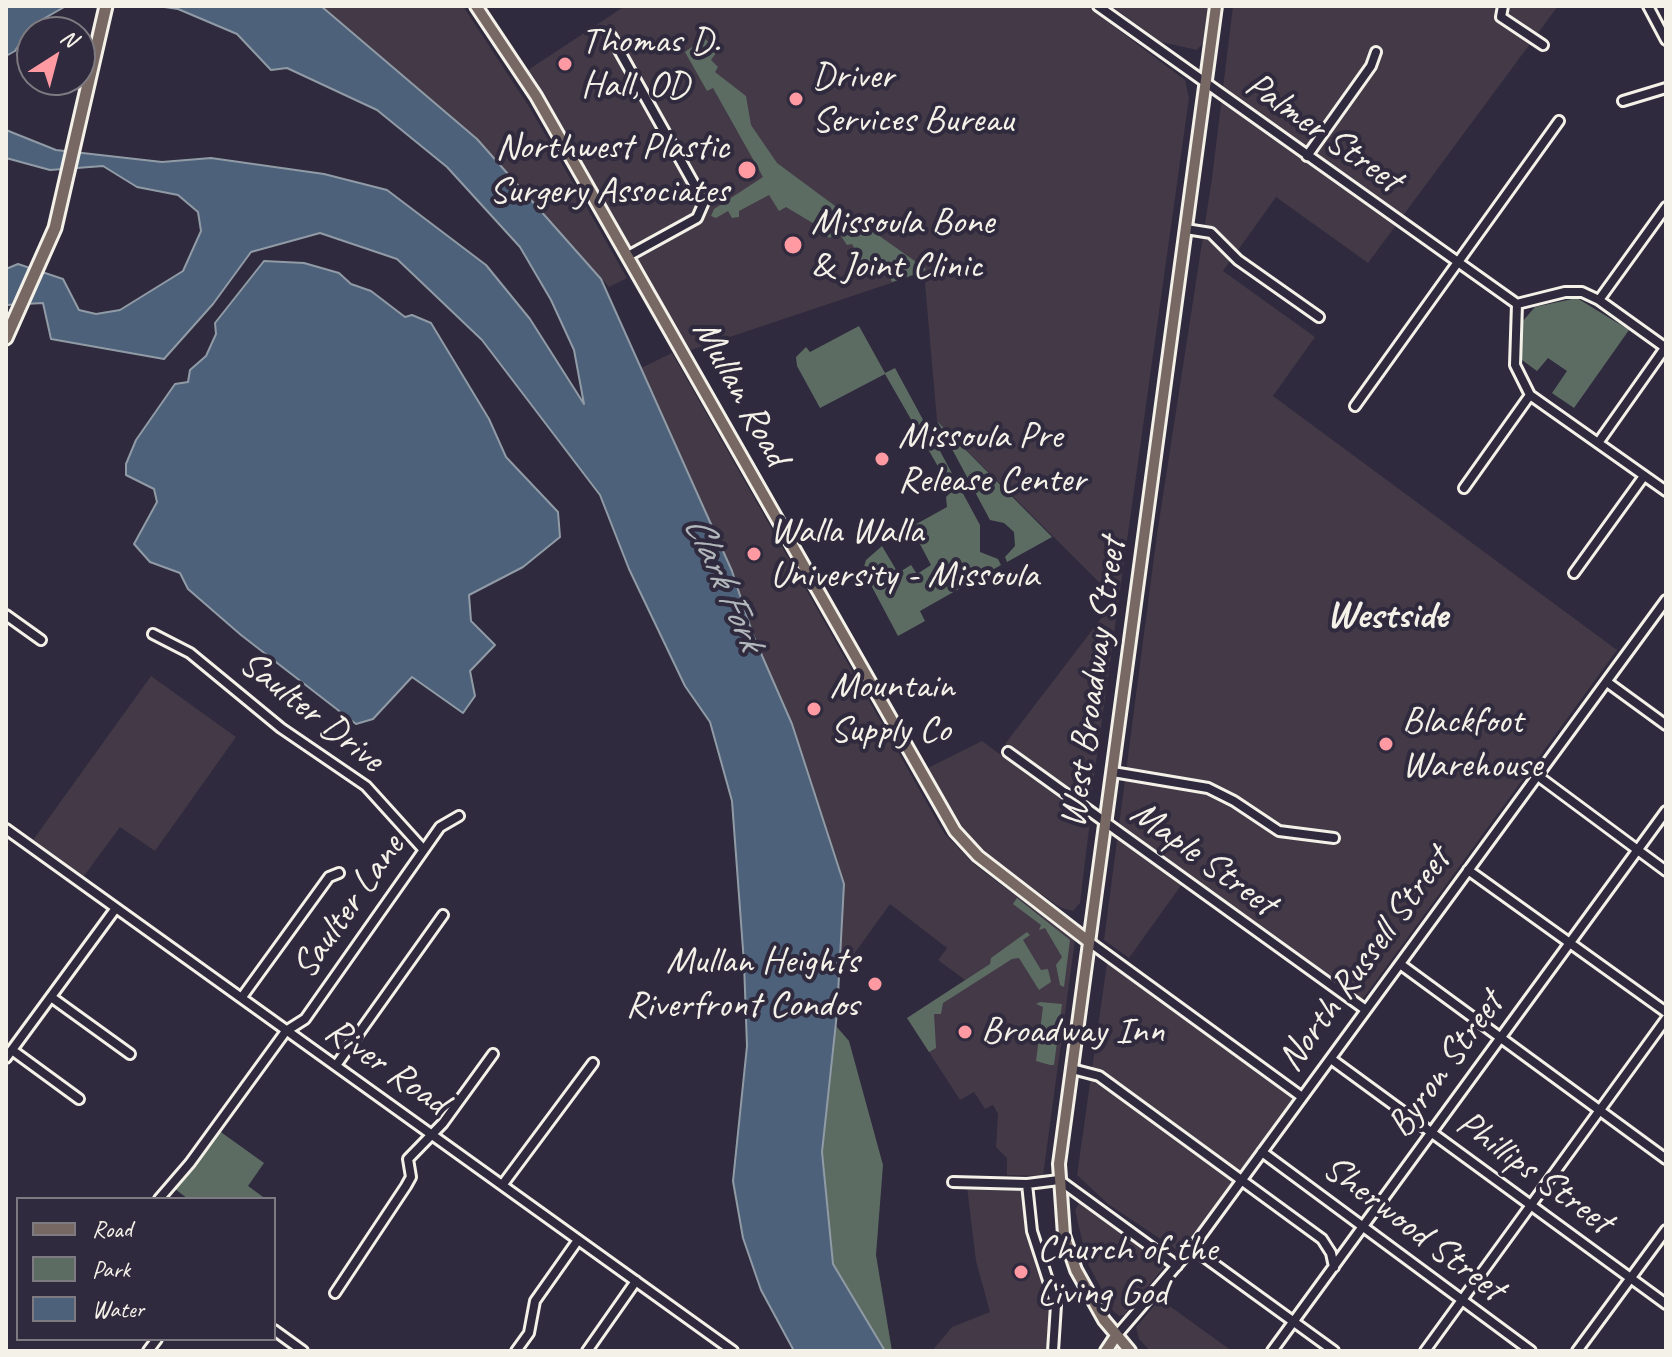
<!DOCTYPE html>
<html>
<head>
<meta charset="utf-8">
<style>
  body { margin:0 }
  #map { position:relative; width:1672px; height:1357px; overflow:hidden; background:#2f2a3d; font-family:Caveat,sans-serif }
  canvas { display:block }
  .frame { position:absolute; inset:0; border:8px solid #f4f1e8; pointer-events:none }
  .legend { position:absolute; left:16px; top:1197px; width:260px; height:144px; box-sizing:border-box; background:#2f2a3d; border:2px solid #7e7a81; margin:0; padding:10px 14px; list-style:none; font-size:24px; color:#f4f1e8 }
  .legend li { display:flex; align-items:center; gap:16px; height:40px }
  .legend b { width:40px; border:2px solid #7e7a81 }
  .north { position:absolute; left:16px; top:16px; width:80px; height:80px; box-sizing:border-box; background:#2f2a3d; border:2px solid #7e7a81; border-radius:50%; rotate:36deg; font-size:22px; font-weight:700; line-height:32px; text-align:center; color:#f4f1e8 }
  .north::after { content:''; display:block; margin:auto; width:28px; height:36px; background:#ff9aa2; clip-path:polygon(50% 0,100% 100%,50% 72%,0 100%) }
</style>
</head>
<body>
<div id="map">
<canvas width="1672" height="1357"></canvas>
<div class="frame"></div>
<ul class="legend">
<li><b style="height:10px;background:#776864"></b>Road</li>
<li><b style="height:22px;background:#5d6c63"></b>Park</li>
<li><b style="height:22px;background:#4e617a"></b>Water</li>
</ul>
<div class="north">N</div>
</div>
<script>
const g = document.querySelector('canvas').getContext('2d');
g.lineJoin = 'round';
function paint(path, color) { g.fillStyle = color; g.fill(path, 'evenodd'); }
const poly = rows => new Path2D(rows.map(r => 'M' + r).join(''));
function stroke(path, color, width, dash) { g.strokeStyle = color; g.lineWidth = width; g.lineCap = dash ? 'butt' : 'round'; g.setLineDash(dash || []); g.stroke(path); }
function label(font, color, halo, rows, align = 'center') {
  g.font = font + ' Caveat,sans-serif'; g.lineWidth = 8; g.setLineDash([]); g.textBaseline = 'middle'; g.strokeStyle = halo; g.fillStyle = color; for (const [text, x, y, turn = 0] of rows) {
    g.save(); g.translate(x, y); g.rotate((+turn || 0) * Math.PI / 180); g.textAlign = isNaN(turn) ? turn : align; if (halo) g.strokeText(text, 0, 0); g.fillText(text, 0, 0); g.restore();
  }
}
paint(poly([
  [321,6,463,6,530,108,627,278,609,287,477,139],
  [625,6,1087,6,1185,80,1189,98,1091,798,1084,798,1005,744,1116,599,937,421,924,272,688,351,528,70],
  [1111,6,1208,6,1203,43,1197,50,1161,42],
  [1233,6,1558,6,1368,263,1276,197,1223,271,1315,337,1273,396,1617,650,1365,996,1353,1006,1182,884,1129,958,1104,940,1157,534,1212,178],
  [672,353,944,833,975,865,1075,940,1043,1176,1007,1175,1007,1158,996,1147,998,1114,993,1105,985,1109,974,1092,960,1100,907,1018,965,980,938,960,947,948,890,904,839,975,844,884,792,724,753,635,732,571,641,368],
  [151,676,236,737,155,851,120,827,84,876,33,840],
  [982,741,1090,821,1080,903,1073,911,1061,908,983,853,956,822,924,770],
  [1107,963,1296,1098,1180,1252,1108,1204,1077,1175],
  [967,1187,1020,1188,1036,1268,1049,1299,1046,1351,932,1351,952,1327,990,1312,976,1261],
  [1079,1203,1165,1266,1124,1315,1119,1316,1113,1311,1087,1262,1075,1210],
  [1160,1299,1232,1351,1150,1351,1139,1339,1136,1327]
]), '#433947');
paint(poly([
  [704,38,718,50,711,60,718,67,715,72,746,96,751,125,777,163,854,220,865,219,864,225,926,269,924,271,892,282,884,263,866,270,852,244,847,245,839,233,829,238,821,228,786,207,779,211,769,195,739,211,739,217,732,218,728,211,716,218,711,216,714,209,763,177,713,88,707,91,685,52],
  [1577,298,1629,330,1574,408,1552,393,1567,371,1548,358,1537,371,1522,360,1522,322,1535,307],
  [859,326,885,373,895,368,980,525,980,552,998,559,1001,565,920,611,925,621,898,636,863,570,866,560,882,546,898,573,911,565,917,574,931,565,911,527,947,507,946,497,952,491,885,374,820,408,797,366,796,357,806,347,810,352],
  [937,421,1052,537,1007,562,1005,557,1015,546,1014,532,1004,523,990,520],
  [1017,898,1070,940,1064,987,1060,985,1056,965,1062,957,1045,928,1039,930,1041,925,1013,904],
  [1027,932,1030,935,1023,940,1041,970,1048,969,1051,982,1039,990,1019,958,1012,959,943,1003,941,1014,934,1014,936,1048,929,1052,907,1018,990,964,991,958],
  [1040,1002,1062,1004,1054,1065,1050,1065,1036,1061,1043,1007,1036,1004],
  [836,1026,849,1041,883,1165,876,1255,892,1351,885,1351,833,1264,822,1152],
  [218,1130,264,1163,248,1186,266,1199,188,1199,175,1189]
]), '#5d6c63');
const water = poly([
  [6,6,66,6,31,26,15,51,6,56,6,6],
  [158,6,321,6,477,139,601,279,732,571,753,635,792,724,844,884,837,1013,822,1152,833,1264,885,1351,794,1351,761,1290,743,1238,733,1181,747,1046,744,963,732,801,710,722,685,686,629,569,600,495,482,340,397,259,320,233,251,252,213,304,164,359,51,339,43,303,6,305,6,269,18,264,63,279,79,310,96,314,120,310,183,271,201,231,198,212,178,195,137,187,103,166,50,170,6,158,6,130,56,150,162,162,211,158,324,174,387,190,486,265,530,319,584,404,574,350,551,300,520,247,447,167,377,110,287,68,271,70,237,34,178,9,158,6],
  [264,261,304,263,339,273,351,284,371,291,405,317,412,315,431,323,489,419,506,457,558,512,560,537,523,567,469,595,471,621,495,645,470,671,475,696,463,713,412,677,373,719,356,724,241,635,188,589,180,573,150,562,134,544,157,502,154,489,126,475,126,464,136,440,175,384,188,382,190,370,206,356,216,334,215,323,264,261]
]);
paint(water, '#4e617a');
stroke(water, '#909ba6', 2);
const minor = poly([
  [1098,6,1517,304],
  [1503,6,1501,17,1543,45],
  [1648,6,1666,40],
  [611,36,704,202,697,218,628,256],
  [1623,101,1666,88],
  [1307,156,1371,66,1376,52],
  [1186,229,1211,233,1238,260,1319,317],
  [1599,300,1666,207],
  [1517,304,1515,365,1530,395,1666,491],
  [1517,304,1565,292,1582,292,1599,300,1666,348],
  [1355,406,1559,121],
  [1598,443,1665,348],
  [1464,488,1530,395],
  [1574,573,1644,476],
  [6,615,41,640],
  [153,634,190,653,281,728,366,786,423,849],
  [1607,682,1666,725],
  [1008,752,1366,1010],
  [1113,772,1208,788,1234,801,1279,831,1334,838],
  [1538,776,1666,871],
  [6,829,733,1351],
  [1468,870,1666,1012],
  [1088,941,1302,1097],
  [1400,964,1666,1159],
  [51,997,130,1054],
  [242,997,329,877,339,873],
  [12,1050,79,1099],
  [6,1058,116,908],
  [1331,1059,1666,1304],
  [337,1064,443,915],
  [1072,1069,1099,1076,1322,1239,1331,1253,1334,1267],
  [1262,1152,1531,1351],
  [953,1182,1027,1184,1059,1180,1177,1266],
  [503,1184,593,1063],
  [1027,1184,1032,1231,1056,1305,1053,1351],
  [159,1199,190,1163,286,1031,305,1019,440,827,459,816],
  [1192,1248,1334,1351],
  [335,1293,406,1186,411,1177,408,1159,443,1123,493,1054],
  [274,1330,303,1351],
  [1116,1336,1192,1248,1666,600],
  [148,1351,157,1339],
  [516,1351,529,1333,535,1301,578,1240],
  [587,1351,636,1281],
  [1272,1351,1666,811],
  [1425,1351,1666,1019],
  [1577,1351,1666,1230]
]);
const major = poly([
  [476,6,536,96,955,831,978,856,1088,941],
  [1106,1351,1116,1336],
  [1130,1351,1104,1320,1076,1270,1064,1235,1059,1164,1216,6]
]);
const highway = poly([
  [6,338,55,228,106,6]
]);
stroke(minor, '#f4f1e8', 14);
stroke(major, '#f4f1e8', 16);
stroke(highway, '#f4f1e8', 17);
stroke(minor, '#2f2a3d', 8);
stroke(major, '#776864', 10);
stroke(highway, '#776864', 11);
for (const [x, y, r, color] of [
  [565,64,8,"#ff9aa2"],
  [796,99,8,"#ff9aa2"],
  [747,170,10,"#ff9aa2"],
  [793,245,10,"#ff9aa2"],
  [882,459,8,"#ff9aa2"],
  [754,554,8,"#ff9aa2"],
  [814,709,8,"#ff9aa2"],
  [1386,744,8,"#ff9aa2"],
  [875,984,8,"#ff9aa2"],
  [965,1032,8,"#ff9aa2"],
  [1021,1272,8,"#ff9aa2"]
]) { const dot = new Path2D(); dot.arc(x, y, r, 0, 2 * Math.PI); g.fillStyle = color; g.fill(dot); stroke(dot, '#2f2a3d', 3); }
label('38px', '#f4f1e8', '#2f2a3d', [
  ["Thomas D.",581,42],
  ["Hall, OD",581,86],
  ["Driver",812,77],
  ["Services Bureau",812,121],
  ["Northwest Plastic",729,148,"right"],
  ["Surgery Associates",729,192,"right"],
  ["Missoula Bone",811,223],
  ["& Joint Clinic",811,267],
  ["Missoula Pre",898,437],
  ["Release Center",898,481],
  ["Walla Walla",770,532],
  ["University - Missoula",770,576],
  ["Mountain",830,687],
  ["Supply Co",830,731],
  ["Blackfoot",1402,722],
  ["Warehouse",1402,766],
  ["Mullan Heights",859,962,"right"],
  ["Riverfront Condos",859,1006,"right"],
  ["Broadway Inn",981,1032],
  ["Church of the",1037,1250],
  ["Living God",1037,1294]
], 'left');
label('38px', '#f4f1e8', '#2f2a3d', [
  ["Palmer Street",1323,133,35],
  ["Mullan Road",740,393,61],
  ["West Broadway Street",1094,683,-82],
  ["Saulter Drive",311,712,38],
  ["Maple Street",1203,859,36],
  ["Saulter Lane",349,907,-55],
  ["North Russell Street",1365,960,-54],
  ["Byron Street",1446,1065,-54],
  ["River Road",386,1067,35],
  ["Phillips Street",1534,1173,36],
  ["Sherwood Street",1413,1229,37]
]);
label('italic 40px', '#b2b7bc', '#2f2a3d', [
  ["Clark Fork",723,583,66]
]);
label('bold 40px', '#f4f1e8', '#2f2a3d', [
  ["Westside",1387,617]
]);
</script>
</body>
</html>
